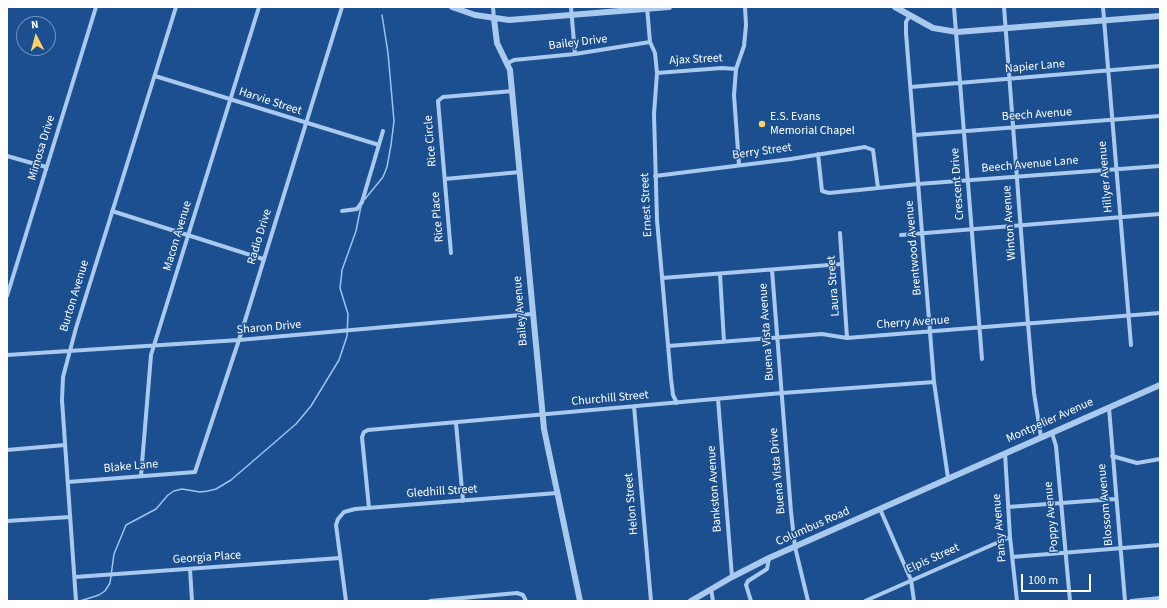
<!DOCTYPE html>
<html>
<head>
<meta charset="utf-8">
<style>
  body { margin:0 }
  #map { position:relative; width:1167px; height:608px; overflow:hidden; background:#1b4f8f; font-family:"Source Sans 3",sans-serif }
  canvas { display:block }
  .frame { position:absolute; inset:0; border:8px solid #fff; pointer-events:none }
  .north { position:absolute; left:16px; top:16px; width:40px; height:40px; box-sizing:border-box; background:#1b4f8f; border:1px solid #7695bc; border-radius:50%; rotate:354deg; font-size:11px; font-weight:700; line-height:16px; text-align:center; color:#fff }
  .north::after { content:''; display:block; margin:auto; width:14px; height:18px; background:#ffd166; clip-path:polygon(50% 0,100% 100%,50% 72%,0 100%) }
  .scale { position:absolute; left:1021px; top:574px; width:70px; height:18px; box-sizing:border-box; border:2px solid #fff; border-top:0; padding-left:5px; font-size:12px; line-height:14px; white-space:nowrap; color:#fff; -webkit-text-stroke:3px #1b4f8f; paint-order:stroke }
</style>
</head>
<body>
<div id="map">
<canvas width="1167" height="608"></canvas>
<div class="frame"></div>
<div class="north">N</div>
<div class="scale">100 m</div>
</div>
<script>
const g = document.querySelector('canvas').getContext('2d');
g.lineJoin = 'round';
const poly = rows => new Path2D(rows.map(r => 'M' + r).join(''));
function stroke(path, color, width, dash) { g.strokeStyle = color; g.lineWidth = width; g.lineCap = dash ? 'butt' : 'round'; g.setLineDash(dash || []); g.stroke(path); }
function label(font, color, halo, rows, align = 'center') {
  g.font = font + ' "Source Sans 3",sans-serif'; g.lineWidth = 3; g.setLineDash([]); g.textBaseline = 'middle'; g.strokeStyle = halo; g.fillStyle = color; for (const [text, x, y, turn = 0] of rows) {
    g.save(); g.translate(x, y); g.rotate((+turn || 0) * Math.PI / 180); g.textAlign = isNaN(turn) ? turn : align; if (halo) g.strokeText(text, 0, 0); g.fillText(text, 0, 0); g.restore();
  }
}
stroke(poly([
  [365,199,383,177,387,167,391,145,394,121,388,53,382,15],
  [80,601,99,595,105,591,110,583,114,554,126,525,156,509,168,495,174,491,182,489,200,492,208,491,216,489,231,480,296,424,311,406,339,360,347,336,348,314,340,288,341,280,342,270,356,231,361,206]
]), '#9cc4f0', 1.5);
stroke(poly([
  [493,7,494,19],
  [571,7,575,54],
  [647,7,650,42,655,53,657,73,654,114,657,220,671,379,673,395,677,403],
  [954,7,982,359],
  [1004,7,1028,324,1034,393,1041,437],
  [1103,7,1131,345],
  [910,15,906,22,906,33,934,382,948,478],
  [508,63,514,60,575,54,650,42],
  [657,73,722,68,736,69],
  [155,76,379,145],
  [911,87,1160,66],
  [915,135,1160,116],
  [818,154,822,191,829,193,918,184,1160,166],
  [7,156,46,167],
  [739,165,734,95,736,69,744,46,746,25,745,7],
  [655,176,791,159,865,147,873,150,878,188],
  [445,179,520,172],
  [112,211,263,259],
  [342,211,357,209,362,202,383,131],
  [840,233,847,338],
  [901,235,1160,214],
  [451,253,438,101,443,97,513,91],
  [772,270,791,512,795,547,808,601],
  [720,274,724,342],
  [662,278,842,264],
  [7,296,96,7],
  [668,346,822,334,847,338,1160,313],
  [7,355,239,340,532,314],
  [718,399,732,577],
  [634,406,651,601],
  [1109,408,1125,601],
  [456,423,463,501],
  [1052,433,1056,446,1070,601],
  [7,450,65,445],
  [1005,453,1010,537,1017,601],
  [1112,456,1137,463,1160,459],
  [141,476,151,355,259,7],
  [68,482,195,472,239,340,342,7],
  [1008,507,1115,499],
  [369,508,362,437,364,432,368,430,782,393,934,382],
  [880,509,911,580,914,601],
  [7,521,70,517],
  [1012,557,1160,545],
  [190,569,192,601],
  [75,577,340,558],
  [711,589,713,601],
  [76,601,62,400,63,377,76,328,176,7],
  [346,601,336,525,338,519,344,512,355,509,557,493],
  [430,601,517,593,523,595,526,601],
  [751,601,746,585,748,581,767,569,769,558],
  [865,601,1010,537],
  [1131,601,1160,598]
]), '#a9c9ee', 4);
stroke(poly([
  [452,7,475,15,509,20,669,7],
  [895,7,933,28,957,32,1160,16],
  [494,19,497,43,510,70,544,429,580,601],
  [691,601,732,577,769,558,1160,385]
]), '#a9c9ee', 6);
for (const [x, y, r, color] of [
  [762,124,4,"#ffd166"]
]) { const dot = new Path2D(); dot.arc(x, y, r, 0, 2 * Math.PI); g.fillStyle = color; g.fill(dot); stroke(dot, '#1b4f8f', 1.5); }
label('12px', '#fff', '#1b4f8f', [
  ["Bailey Drive",578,43,-7],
  ["Ajax Street",696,60,-3],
  ["Napier Lane",1035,67,-5],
  ["Harvie Street",270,102,18],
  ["Beech Avenue",1037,115,-4],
  ["Rice Circle",431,141,-95],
  ["Mimosa Drive",42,148,-73],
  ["Berry Street",762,152,-8],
  ["Beech Avenue Lane",1030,165,-5],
  ["Hillyer Avenue",1106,177,-95],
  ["Crescent Drive",958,184,-94],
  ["Ernest Street",647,205,-93],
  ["Rice Place",438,217,-95],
  ["Winton Avenue",1010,223,-94],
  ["Macon Avenue",178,236,-73],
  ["Radio Drive",260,237,-73],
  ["Brentwood Avenue",914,248,-95],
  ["Laura Street",834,286,-94],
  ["Burton Avenue",75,296,-73],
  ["Bailey Avenue",521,311,-95],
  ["Cherry Avenue",913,323,-4],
  ["Sharon Drive",269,328,-5],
  ["Buena Vista Avenue",767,332,-94],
  ["Churchill Street",610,399,-5],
  ["Montpelier Avenue",1050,421,-24],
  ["Blake Lane",131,467,-5],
  ["Buena Vista Drive",778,471,-95],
  ["Bankston Avenue",715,489,-94],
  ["Gledhill Street",442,492,-4],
  ["Helon Street",632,504,-95],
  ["Blossom Avenue",1106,505,-95],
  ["Poppy Avenue",1052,517,-95],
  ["Columbus Road",813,527,-24],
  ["Pansy Avenue",1000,528,-95],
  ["Georgia Place",207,558,-4],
  ["Elpis Street",933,559,-24]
]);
label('12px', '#fff', '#1b4f8f', [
  ["E.S. Evans",770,117],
  ["Memorial Chapel",770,131]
], 'left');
</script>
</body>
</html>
